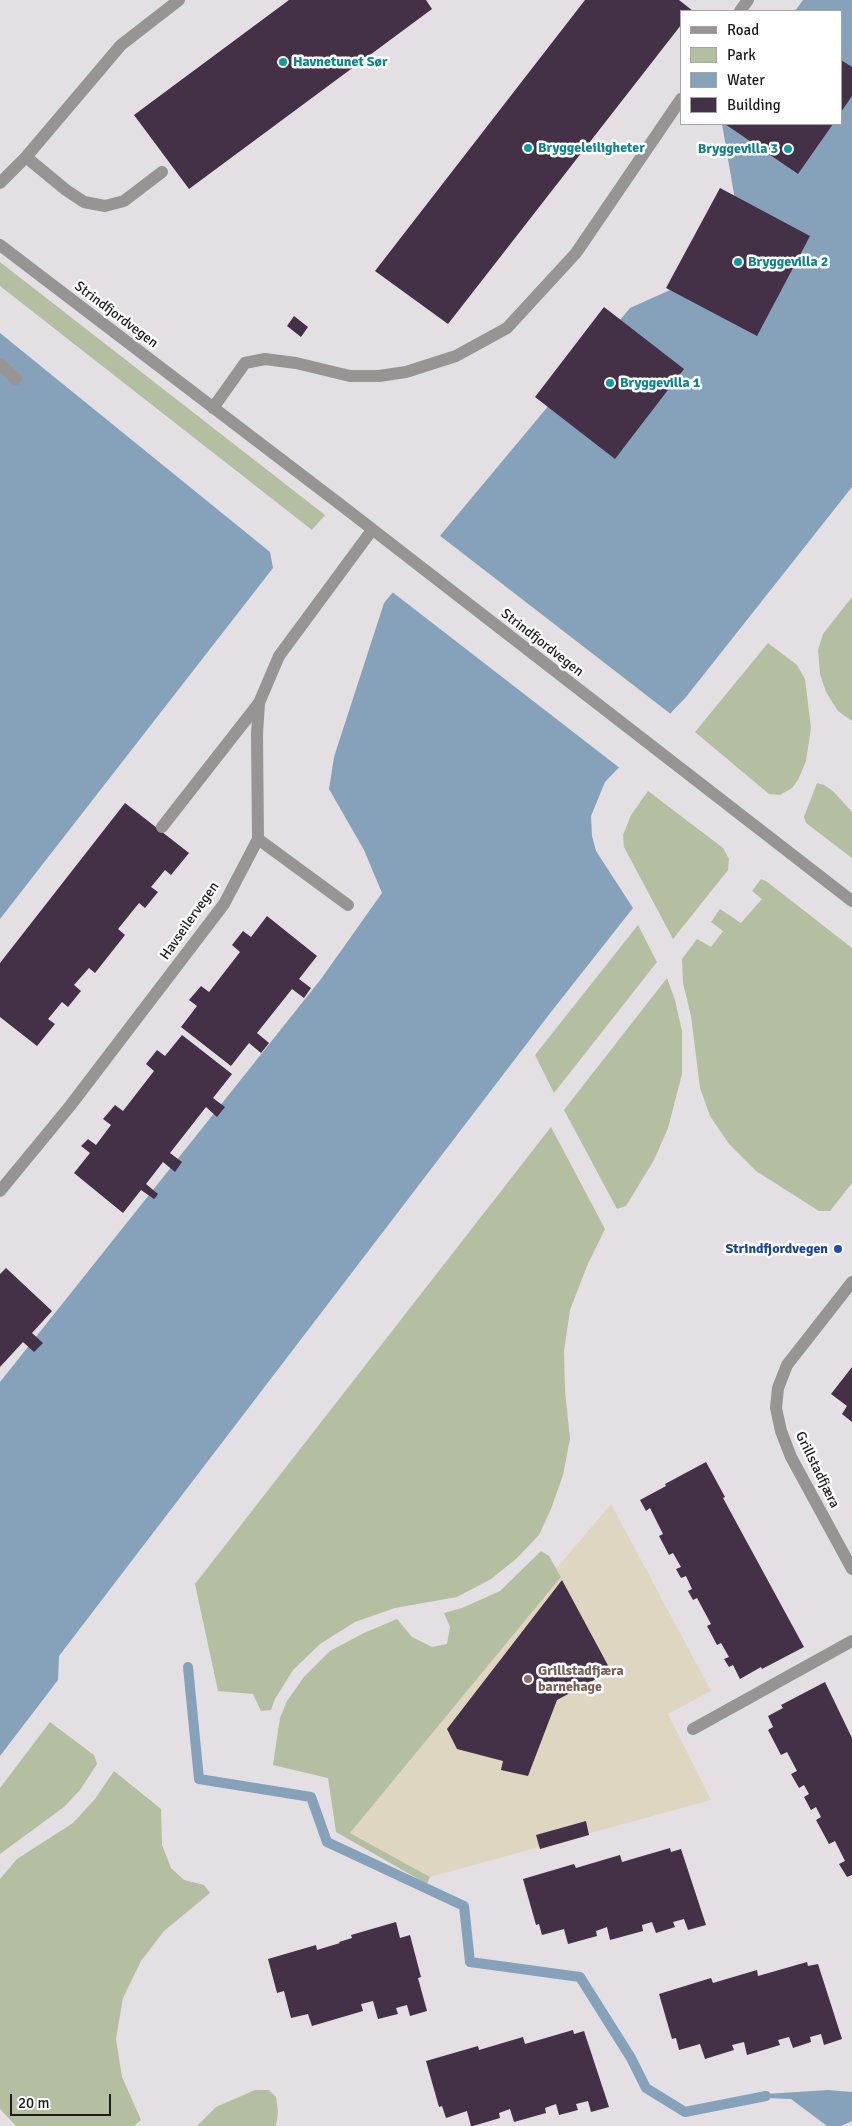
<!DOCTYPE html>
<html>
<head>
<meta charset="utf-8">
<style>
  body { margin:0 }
  #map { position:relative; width:852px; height:2126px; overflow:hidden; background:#e3dfe3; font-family:Signika,sans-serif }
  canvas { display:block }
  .legend { position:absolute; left:680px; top:10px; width:162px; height:115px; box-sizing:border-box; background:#fff; border:1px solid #a5a4a5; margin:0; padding:6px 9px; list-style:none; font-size:15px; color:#1d1c1d }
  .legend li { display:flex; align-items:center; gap:10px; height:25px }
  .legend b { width:25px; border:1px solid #a5a4a5 }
  .scale { position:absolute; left:10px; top:2094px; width:101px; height:22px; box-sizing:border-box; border:2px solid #1d1c1d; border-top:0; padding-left:6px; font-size:15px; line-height:18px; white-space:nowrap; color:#1d1c1d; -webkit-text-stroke:4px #fff; paint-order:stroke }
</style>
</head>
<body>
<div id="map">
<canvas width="852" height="2126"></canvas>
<ul class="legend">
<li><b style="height:6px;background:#979594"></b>Road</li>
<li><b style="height:14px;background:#b4bea0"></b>Park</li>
<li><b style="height:14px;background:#85a2ba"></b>Water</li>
<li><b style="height:14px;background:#443047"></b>Building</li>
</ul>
<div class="scale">20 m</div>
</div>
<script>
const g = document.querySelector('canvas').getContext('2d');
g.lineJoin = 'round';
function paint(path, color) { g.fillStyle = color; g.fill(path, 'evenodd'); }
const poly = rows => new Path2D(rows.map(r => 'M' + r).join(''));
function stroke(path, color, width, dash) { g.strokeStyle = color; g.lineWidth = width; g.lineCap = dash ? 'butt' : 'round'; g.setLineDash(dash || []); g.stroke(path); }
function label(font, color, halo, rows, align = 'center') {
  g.font = font + ' Signika,sans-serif'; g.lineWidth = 5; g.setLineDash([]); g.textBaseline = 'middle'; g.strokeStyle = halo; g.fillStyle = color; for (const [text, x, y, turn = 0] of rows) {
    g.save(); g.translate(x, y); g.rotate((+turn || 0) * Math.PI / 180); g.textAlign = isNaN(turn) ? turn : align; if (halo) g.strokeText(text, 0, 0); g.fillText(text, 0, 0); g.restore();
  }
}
paint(poly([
  [611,1504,711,1691,668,1714,711,1800,430,1877,350,1833,561,1577,557,1568]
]), '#dfd6c1');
paint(poly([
  [0,262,325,515,312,530,0,286],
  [852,597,852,721,838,711,826,692,820,674,818,650,823,634],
  [768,643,797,665,805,679,811,728,806,761,798,780,792,788,780,795,769,794,695,732],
  [817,783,824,785,833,791,852,812,852,858,806,823,804,817],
  [648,791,723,848,729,859,728,870,673,939,624,847,623,835,631,815],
  [761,879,766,881,852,948,852,1183,830,1211,819,1211,756,1171,729,1144,710,1116,700,1088,691,1016,683,983,682,959,697,939,711,947,723,931,711,922,720,909,741,923,762,899,752,891],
  [638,925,657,962,554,1093,535,1055],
  [667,978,675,1000,682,1031,682,1074,668,1128,654,1160,626,1206,617,1209,564,1110],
  [551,1127,605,1229,587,1266,570,1310,564,1351,565,1391,570,1439,563,1475,551,1509,539,1535,516,1559,491,1579,457,1597,395,1608,355,1622,320,1644,293,1670,275,1699,271,1710,261,1711,253,1694,218,1691,195,1584],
  [541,1551,549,1556,561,1577,350,1833,430,1877,427,1884,336,1832,328,1778,273,1765,280,1718,287,1701,304,1677,330,1651,364,1633,397,1619,412,1637,432,1647,447,1644,450,1627,444,1613,462,1608,500,1591],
  [50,1722,94,1755,97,1764,80,1790,64,1807,0,1854,0,1788],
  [114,1771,161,1809,162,1845,171,1868,184,1880,204,1885,210,1893,164,1931,141,1961,123,1998,116,2039,122,2077,141,2120,134,2126,16,2126,0,2109,0,1879,17,1859,73,1823,95,1799],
  [255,2090,269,2090,276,2097,278,2112,276,2126,197,2126,216,2107]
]), '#b4bea0');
paint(poly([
  [803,0,852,0,852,487,686,697,605,782,591,816,592,836,596,851,633,908,551,1012,59,1656,58,1680,0,1756,0,1382,321,979,382,893,364,850,329,789,334,757,384,603,630,308,688,282,735,200,722,124,841,124,841,11,795,11],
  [0,333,270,552,273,568,0,919],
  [828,2090,852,2092,852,2121,841,2126,827,2126,791,2099,766,2098,766,2094]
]), '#85a2ba');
paint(poly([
  [439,535,672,715,621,769,391,591]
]), '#e3dfe3');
stroke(poly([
  [188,1667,199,1779,311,1797,327,1842,464,1906,470,1962,580,1977,631,2058,646,2088,685,2112,766,2096]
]), '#85a2ba', 10);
paint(poly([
  [289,0,426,0,432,9,189,189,134,115],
  [585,0,679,0,693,11,681,11,681,25,448,324,375,271],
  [841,60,852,67,852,96,841,112],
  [725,124,833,124,798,174],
  [720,188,810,236,757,336,666,288],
  [604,307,684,369,615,459,535,397],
  [294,316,308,327,301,337,287,326],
  [125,803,189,853,171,875,165,870,151,887,158,892,145,908,139,903,118,929,125,935,95,973,89,968,74,985,81,991,68,1007,62,1002,48,1019,55,1024,37,1046,0,1017,0,963],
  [267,916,317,956,299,979,311,988,304,998,292,989,257,1033,269,1043,261,1053,249,1043,231,1066,181,1027,197,1006,189,1000,201,986,209,992,240,952,232,945,243,931,251,937],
  [182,1035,232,1074,213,1098,225,1107,217,1117,206,1107,170,1153,182,1162,175,1172,163,1162,146,1184,158,1194,156,1197,154,1199,141,1190,123,1213,74,1173,90,1153,81,1146,88,1139,96,1145,111,1125,103,1119,115,1105,123,1111,154,1071,146,1064,157,1050,165,1056],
  [6,1268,52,1311,32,1333,43,1343,34,1352,23,1342,0,1367,0,1274],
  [852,1367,852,1422,842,1414,847,1406,831,1394],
  [706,1462,725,1497,723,1498,804,1647,762,1669,761,1667,740,1679,733,1665,729,1667,724,1659,729,1657,721,1643,717,1645,707,1626,711,1624,697,1598,693,1600,688,1591,692,1589,686,1576,681,1578,676,1569,681,1567,673,1553,669,1555,659,1536,663,1534,650,1508,646,1511,640,1500,666,1486,665,1484],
  [562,1580,611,1671,557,1700,528,1776,501,1770,503,1761,457,1749,447,1729],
  [825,1682,852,1738,852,1875,847,1877,839,1864,845,1861,835,1841,829,1844,816,1820,821,1817,816,1807,811,1810,804,1797,809,1794,804,1785,799,1788,791,1774,797,1771,787,1752,781,1755,768,1730,773,1727,768,1716,783,1708,781,1705],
  [586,1821,589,1835,540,1849,536,1835],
  [670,1848,671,1852,681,1849,706,1925,688,1930,684,1919,673,1922,675,1927,656,1933,652,1922,642,1925,643,1931,610,1940,607,1927,596,1931,597,1936,568,1944,564,1929,542,1935,539,1924,536,1925,523,1879,574,1864,576,1868,620,1855,622,1862],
  [396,1922,400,1938,410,1935,421,1977,418,1978,427,2011,410,2016,407,2005,396,2008,398,2014,378,2019,373,2001,361,2004,363,2011,312,2026,308,2014,291,2018,284,1991,277,1993,268,1959,316,1945,317,1950,340,1943,339,1942,352,1938,351,1935],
  [807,1962,808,1966,818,1964,842,2039,824,2045,821,2034,810,2037,811,2042,793,2048,789,2037,778,2040,780,2045,747,2055,744,2042,732,2045,734,2050,705,2059,700,2044,679,2050,676,2038,672,2039,659,1994,711,1978,713,1983,757,1970,758,1976],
  [573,2030,574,2034,584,2031,609,2107,591,2112,588,2101,576,2104,578,2110,559,2115,556,2104,545,2108,546,2113,514,2122,510,2109,499,2113,500,2118,473,2126,471,2126,467,2111,446,2118,442,2106,439,2107,426,2061,478,2046,479,2050,523,2037,525,2044]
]), '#443047');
stroke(poly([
  [26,157,66,190,84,202,105,206,124,201,162,172],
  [0,183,26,157,121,45,179,0],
  [0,364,16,379],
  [162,827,259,703],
  [258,839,348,905],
  [693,1729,852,1641]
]), '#979594', 12);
stroke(poly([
  [740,11,748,0],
  [0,245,341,505,852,901],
  [213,408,245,363,265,359,296,363,350,376,379,376,406,372,456,356,507,328,576,253,681,99],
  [0,1191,70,1106,224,904,258,839,257,734,259,703,279,656,372,530],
  [852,1282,787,1365,778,1388,776,1408,781,1431,791,1457,852,1569]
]), '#979594', 12);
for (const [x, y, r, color] of [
  [283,62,5,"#0f9aa8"],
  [528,148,5,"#0f9aa8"],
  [788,149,5,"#0f9aa8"],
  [738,262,5,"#0f9aa8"],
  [610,383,5,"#0f9aa8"],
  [838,1249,5,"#1a4fb4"],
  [528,1679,5,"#8d6e63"]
]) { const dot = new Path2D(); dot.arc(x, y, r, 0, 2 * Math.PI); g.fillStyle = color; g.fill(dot); stroke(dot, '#fff', 2); }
label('bold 14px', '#0d838f', '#fff', [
  ["Havnetunet Sør",293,62],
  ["Bryggeleiligheter",538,148],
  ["Bryggevilla 3",778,149,"right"],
  ["Bryggevilla 2",748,262],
  ["Bryggevilla 1",620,383]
], 'left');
label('14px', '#1d1c1d', '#fff', [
  ["Strindfjordvegen",116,315,37],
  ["Strindfjordvegen",542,643,38],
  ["Havseilervegen",190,921,-55],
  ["Grillstadfjæra",817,1470,64]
]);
label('bold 14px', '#164399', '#fff', [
  ["Strindfjordvegen",828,1249]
], 'right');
label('bold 14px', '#785e54', '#fff', [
  ["Grillstadfjæra",538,1671],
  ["barnehage",538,1687]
], 'left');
</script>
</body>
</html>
